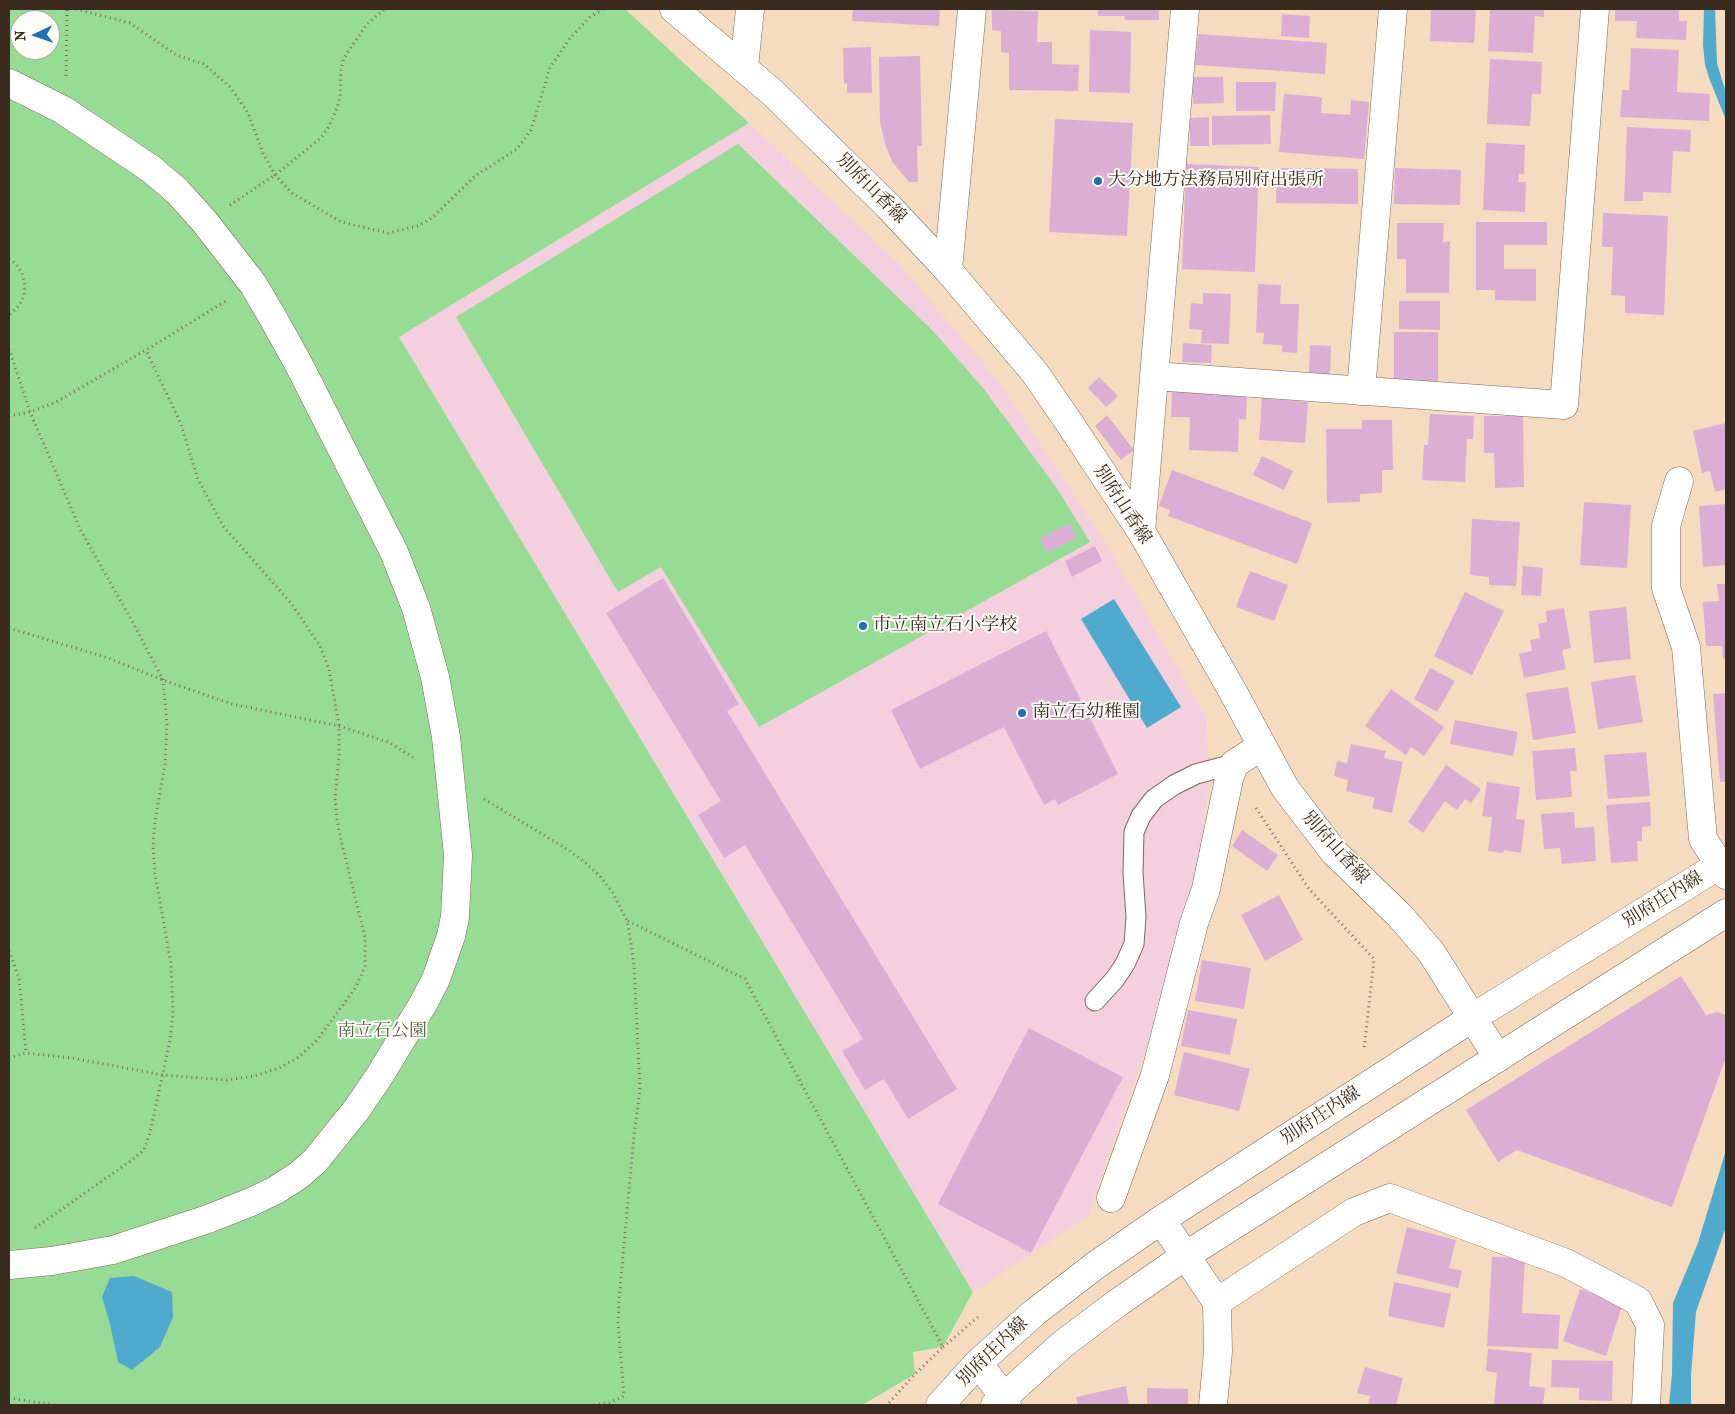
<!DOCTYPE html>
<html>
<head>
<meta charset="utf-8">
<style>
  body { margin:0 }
  #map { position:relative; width:1735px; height:1414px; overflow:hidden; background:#f5dcc0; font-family:"IM FELL French Canon",serif }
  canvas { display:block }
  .frame { position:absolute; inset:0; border:10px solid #3b2a1e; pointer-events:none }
  .north { position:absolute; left:10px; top:10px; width:50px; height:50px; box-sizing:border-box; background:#fdfcf7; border:1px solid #afa8a0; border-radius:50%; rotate:267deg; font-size:14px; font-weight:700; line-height:20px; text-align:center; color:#3b2a1e }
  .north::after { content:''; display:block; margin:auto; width:18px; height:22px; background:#1f6fb2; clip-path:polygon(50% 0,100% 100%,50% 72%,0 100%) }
</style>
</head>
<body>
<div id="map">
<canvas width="1735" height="1414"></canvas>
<div class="frame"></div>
<div class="north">N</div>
</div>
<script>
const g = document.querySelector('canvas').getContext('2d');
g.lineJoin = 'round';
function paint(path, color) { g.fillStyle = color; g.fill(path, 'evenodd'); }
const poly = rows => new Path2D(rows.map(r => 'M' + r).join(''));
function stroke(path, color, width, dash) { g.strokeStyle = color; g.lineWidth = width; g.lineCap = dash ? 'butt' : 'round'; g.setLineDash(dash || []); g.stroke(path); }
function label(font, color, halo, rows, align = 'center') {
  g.font = font + ' "IM FELL French Canon","Noto Serif JP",serif'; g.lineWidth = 4; g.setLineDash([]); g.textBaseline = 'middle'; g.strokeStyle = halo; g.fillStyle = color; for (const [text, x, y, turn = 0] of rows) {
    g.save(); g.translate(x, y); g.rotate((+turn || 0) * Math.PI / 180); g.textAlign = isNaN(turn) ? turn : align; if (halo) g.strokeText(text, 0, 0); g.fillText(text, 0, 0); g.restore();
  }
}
paint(poly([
  [749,123,902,267,1003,387,1101,535,1206,718,1210,778,1200,851,1187,915,1160,1008,1088,1216,973,1292,399,337]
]), '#f4cfde');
paint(poly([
  [9,9,625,9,749,123,399,337,973,1292,943,1347,913,1352,915,1374,862,1405,9,1405],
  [20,20,50,20,50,50,20,50],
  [738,144,933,331,983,388,1056,487,1090,542,759,727,661,567,618,592,456,317]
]), '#96dc95');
paint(poly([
  [1704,9,1715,9,1717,63,1726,93,1726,120,1709,78,1705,64,1703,45],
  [1114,599,1181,707,1147,728,1081,619],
  [1726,1150,1726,1227,1696,1312,1691,1375,1691,1405,1669,1405,1672,1374,1673,1303,1698,1243],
  [134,1276,172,1292,173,1317,160,1347,132,1370,118,1362,110,1324,102,1297,110,1278]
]), '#4faacd');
paint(poly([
  [853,9,940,9,939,26,852,21],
  [1098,9,1159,9,1159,20,1125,20,1124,16,1098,16],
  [1431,9,1476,9,1474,43,1430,41],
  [1490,9,1544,9,1544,17,1535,16,1533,53,1488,51],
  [1615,9,1679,9,1679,21,1687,21,1686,40,1636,38,1637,21,1615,21],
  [992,10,1038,11,1037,42,1052,42,1052,64,1079,65,1078,91,1009,90,1009,53,1001,52,1001,31,992,30],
  [1282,14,1310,16,1309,38,1281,36],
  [1090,30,1131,32,1130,93,1089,92],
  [1198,34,1327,43,1325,74,1195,65],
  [871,47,872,93,847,93,847,83,844,84,843,48],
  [1631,48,1679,50,1677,92,1710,94,1709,121,1620,117,1622,90,1629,90],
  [920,56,922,146,917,146,918,182,909,182,893,163,886,147,880,122,879,57],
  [1490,59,1542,62,1541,94,1532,94,1530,126,1487,124],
  [1192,77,1223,77,1224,103,1193,104],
  [1236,82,1276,82,1275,111,1236,111],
  [1284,94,1322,97,1321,113,1350,115,1351,100,1369,102,1364,159,1279,152],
  [1270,115,1271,144,1212,145,1212,116],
  [1209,117,1209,146,1190,146,1190,118],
  [1055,119,1133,123,1127,236,1049,232],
  [1627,127,1691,130,1690,152,1673,151,1671,193,1643,192,1643,201,1624,201],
  [1486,143,1525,145,1524,174,1519,174,1518,182,1526,182,1525,212,1483,210],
  [1186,164,1259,167,1255,272,1182,269],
  [1277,168,1358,169,1358,204,1276,203],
  [1395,168,1461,170,1460,205,1394,204],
  [1603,213,1668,216,1664,315,1625,313,1625,296,1611,295,1613,247,1602,247],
  [1476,222,1547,222,1547,245,1504,245,1504,269,1536,269,1536,301,1495,300,1495,290,1476,290],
  [1397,223,1444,223,1443,242,1450,241,1449,293,1406,293,1406,259,1397,259],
  [1258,284,1281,285,1280,304,1299,304,1297,353,1282,352,1282,345,1263,344,1264,333,1256,333],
  [1203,293,1231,294,1229,344,1201,343,1202,330,1189,329,1191,303,1203,304],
  [1399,301,1440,301,1440,330,1399,329],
  [1394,332,1438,332,1438,381,1394,381],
  [1183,343,1212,345,1211,363,1182,362],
  [1310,345,1331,346,1330,376,1309,375],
  [1099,377,1118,396,1106,407,1088,388],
  [1172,389,1247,392,1246,420,1239,419,1238,452,1189,450,1190,417,1171,417],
  [1262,398,1308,402,1305,443,1259,440],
  [1430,414,1474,416,1473,439,1467,439,1465,482,1422,480,1424,445,1428,445],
  [1107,415,1134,450,1121,460,1095,426],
  [1484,416,1523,416,1524,487,1495,488,1494,453,1484,453],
  [1362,420,1392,420,1393,470,1382,470,1382,493,1360,494,1360,502,1327,503,1326,429,1362,429],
  [1726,423,1726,489,1715,492,1710,471,1702,473,1693,431],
  [1262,456,1293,471,1284,490,1253,475],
  [1172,470,1312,523,1297,564,1168,516,1170,510,1159,506],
  [1584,502,1631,505,1627,568,1580,565],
  [1726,504,1726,565,1703,567,1699,506],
  [1472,519,1520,522,1516,586,1489,585,1489,577,1470,575],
  [1069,523,1077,538,1047,553,1040,539],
  [1095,546,1102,561,1072,577,1065,561],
  [1523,566,1543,568,1541,596,1521,595],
  [1250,571,1288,585,1274,621,1236,607],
  [663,578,739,704,727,711,957,1089,908,1119,884,1079,865,1090,842,1051,863,1039,745,845,724,858,698,815,721,801,606,613],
  [1717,584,1726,584,1726,659,1723,659,1722,646,1706,646,1703,602,1719,601],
  [1465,592,1504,611,1472,675,1434,656],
  [1626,607,1631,659,1594,663,1589,611],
  [1564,608,1571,648,1562,650,1566,669,1524,678,1519,654,1532,651,1530,640,1540,638,1538,624,1547,622,1546,611],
  [1046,631,1118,774,1058,805,1055,799,1044,805,1004,727,920,769,891,710],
  [1430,668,1455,681,1437,712,1414,699],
  [1635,675,1643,722,1598,729,1591,682],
  [1568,687,1576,733,1533,740,1526,693],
  [1391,689,1444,727,1424,756,1411,747,1406,755,1365,726],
  [1726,693,1726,782,1720,782,1713,694],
  [1455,720,1518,732,1513,756,1450,744],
  [1351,744,1386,751,1384,758,1403,762,1392,813,1372,808,1375,798,1346,791,1348,780,1334,776,1337,761,1347,763],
  [1575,748,1577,771,1570,771,1572,797,1536,800,1532,751],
  [1646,752,1650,796,1608,799,1604,755],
  [1446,765,1481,789,1471,803,1465,799,1457,810,1445,801,1423,833,1408,822],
  [1487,782,1520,787,1516,819,1525,820,1521,853,1504,850,1503,853,1488,851,1492,817,1482,816],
  [1650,802,1651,826,1642,827,1642,841,1637,841,1638,861,1611,863,1606,805],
  [1574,812,1575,828,1594,827,1596,861,1562,864,1560,848,1544,849,1541,814],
  [1242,830,1278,855,1267,871,1232,846],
  [1279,895,1303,940,1265,961,1241,915],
  [1202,960,1251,968,1244,1009,1195,1001],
  [1681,976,1706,1015,1717,1012,1726,1015,1726,1057,1672,1207,1517,1150,1498,1162,1466,1110],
  [1188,1010,1237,1019,1230,1055,1181,1046],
  [1029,1028,1123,1077,1031,1253,938,1204],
  [1184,1052,1250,1069,1239,1111,1174,1095],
  [1407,1227,1456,1240,1449,1268,1462,1271,1458,1288,1396,1273],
  [1492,1257,1525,1258,1522,1313,1560,1315,1558,1349,1487,1346],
  [1394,1282,1451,1294,1444,1328,1388,1316],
  [1580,1289,1623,1303,1606,1356,1563,1341],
  [1488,1349,1532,1353,1529,1386,1545,1388,1543,1405,1494,1405,1497,1373,1486,1371],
  [1552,1360,1613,1361,1612,1401,1579,1400,1579,1388,1551,1387],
  [1365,1367,1403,1378,1396,1405,1368,1405,1370,1396,1357,1393],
  [1126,1386,1129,1405,1078,1405,1076,1397],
  [1147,1388,1188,1389,1188,1405,1147,1405]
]), '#daafd3');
const lane = poly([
  [1095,1001,1115,979,1125,964,1134,944,1136,917,1133,873,1134,832,1141,816,1154,799,1174,785,1196,774,1234,764]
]);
const street = poly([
  [744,67,750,9],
  [9,83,63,110,151,169,177,191,204,221,253,284,273,318,298,363,394,552,416,608,435,677,446,737,458,855,455,917,451,936,436,979,423,1004,380,1075,357,1109,315,1161,299,1175,276,1190,251,1202,208,1219,113,1250,52,1261,9,1265],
  [948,270,972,9],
  [1154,376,1564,405,1595,9],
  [1361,391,1393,9],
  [1679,481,1666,526,1666,588,1686,647,1703,839,1726,875],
  [1141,531,1185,9],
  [1111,1198,1155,1075,1194,923,1206,889,1229,779,1234,764,1262,746],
  [1161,1220,1217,1302,1218,1352,1213,1405],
  [1217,1302,1354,1212,1390,1198,1566,1263,1638,1301,1650,1325,1646,1405],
  [978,1363,1004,1397,1007,1405]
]);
const secondary = poly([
  [674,9,773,93,889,207,948,270,1035,373,1068,421,1141,531,1232,690,1285,788,1334,852,1400,916,1431,952,1498,1058]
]);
const primary = poly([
  [940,1405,978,1363,1035,1312,1096,1265,1161,1220,1472,1018,1726,861],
  [995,1405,1063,1344,1116,1304,1185,1256,1726,913]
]);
stroke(lane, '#7c6857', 21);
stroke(street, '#7c6857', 29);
stroke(secondary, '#7c6857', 29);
stroke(primary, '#7c6857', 29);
stroke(poly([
  [76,9,130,23,176,55,204,64,230,87,248,113,263,153,275,175,292,193,341,222,388,233,418,226,433,217,475,176,517,149,531,130,550,68,570,38,590,17,603,9],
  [66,76,67,9],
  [230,205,275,175,321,138,329,126,337,108,340,97,341,69,344,58,367,24,385,9],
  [9,259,16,264,22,274,25,285,24,296,19,306,9,315],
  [9,349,30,412,81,531,132,621,163,680,167,724,165,764,155,821,153,846,155,874,171,964,173,1014,170,1040,150,1133,144,1150,132,1160,32,1230],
  [9,416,30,412,56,402,146,350,226,301],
  [9,628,108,658,163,680,232,704,339,726,388,742,416,759],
  [484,799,562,846,581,859,599,875,613,893,627,921,631,943,634,966,640,1090,634,1135,619,1300,618,1323,624,1396,609,1403,593,1405],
  [1256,808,1309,889,1374,959,1364,1050],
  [628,921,745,979,943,1347,915,1374,887,1405],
  [9,951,19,978,26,1053],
  [9,1058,26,1053,72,1058,163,1075,227,1080,254,1076,279,1068,299,1057,317,1040,356,987,365,966,365,937,340,836,337,819,335,799,339,755,339,726,329,669,320,646,291,603,223,526,197,477,181,424,146,350],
  [943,1347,978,1317],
  [9,1398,55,1405]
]), '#7c6857', 3, [1, 4]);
stroke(lane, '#fff', 19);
stroke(street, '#fff', 28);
stroke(secondary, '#fff', 28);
stroke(primary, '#fff', 28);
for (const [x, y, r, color] of [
  [1098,181,5,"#1f6fb2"],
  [863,626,5,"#1f6fb2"],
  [1022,713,5,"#1f6fb2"]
]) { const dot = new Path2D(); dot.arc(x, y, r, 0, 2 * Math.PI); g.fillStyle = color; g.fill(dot); stroke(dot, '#fdfcf7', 2); }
label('18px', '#3b2a1e', '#fdfcf7', [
  ["大分地方法務局別府出張所",1108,181],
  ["市立南立石小学校",873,626],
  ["南立石幼稚園",1032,713]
], 'left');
label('18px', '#3b2a1e', '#fdfcf7', [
  ["別府山香線",871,189,45],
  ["別府山香線",1122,505,57],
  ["別府山香線",1335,848,48],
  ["別府庄内線",1663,900,-32],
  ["別府庄内線",1321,1116,-33],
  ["別府庄内線",993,1352,-44]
]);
label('18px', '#565f42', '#fdfcf7', [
  ["南立石公園",382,1032]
]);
</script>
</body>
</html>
